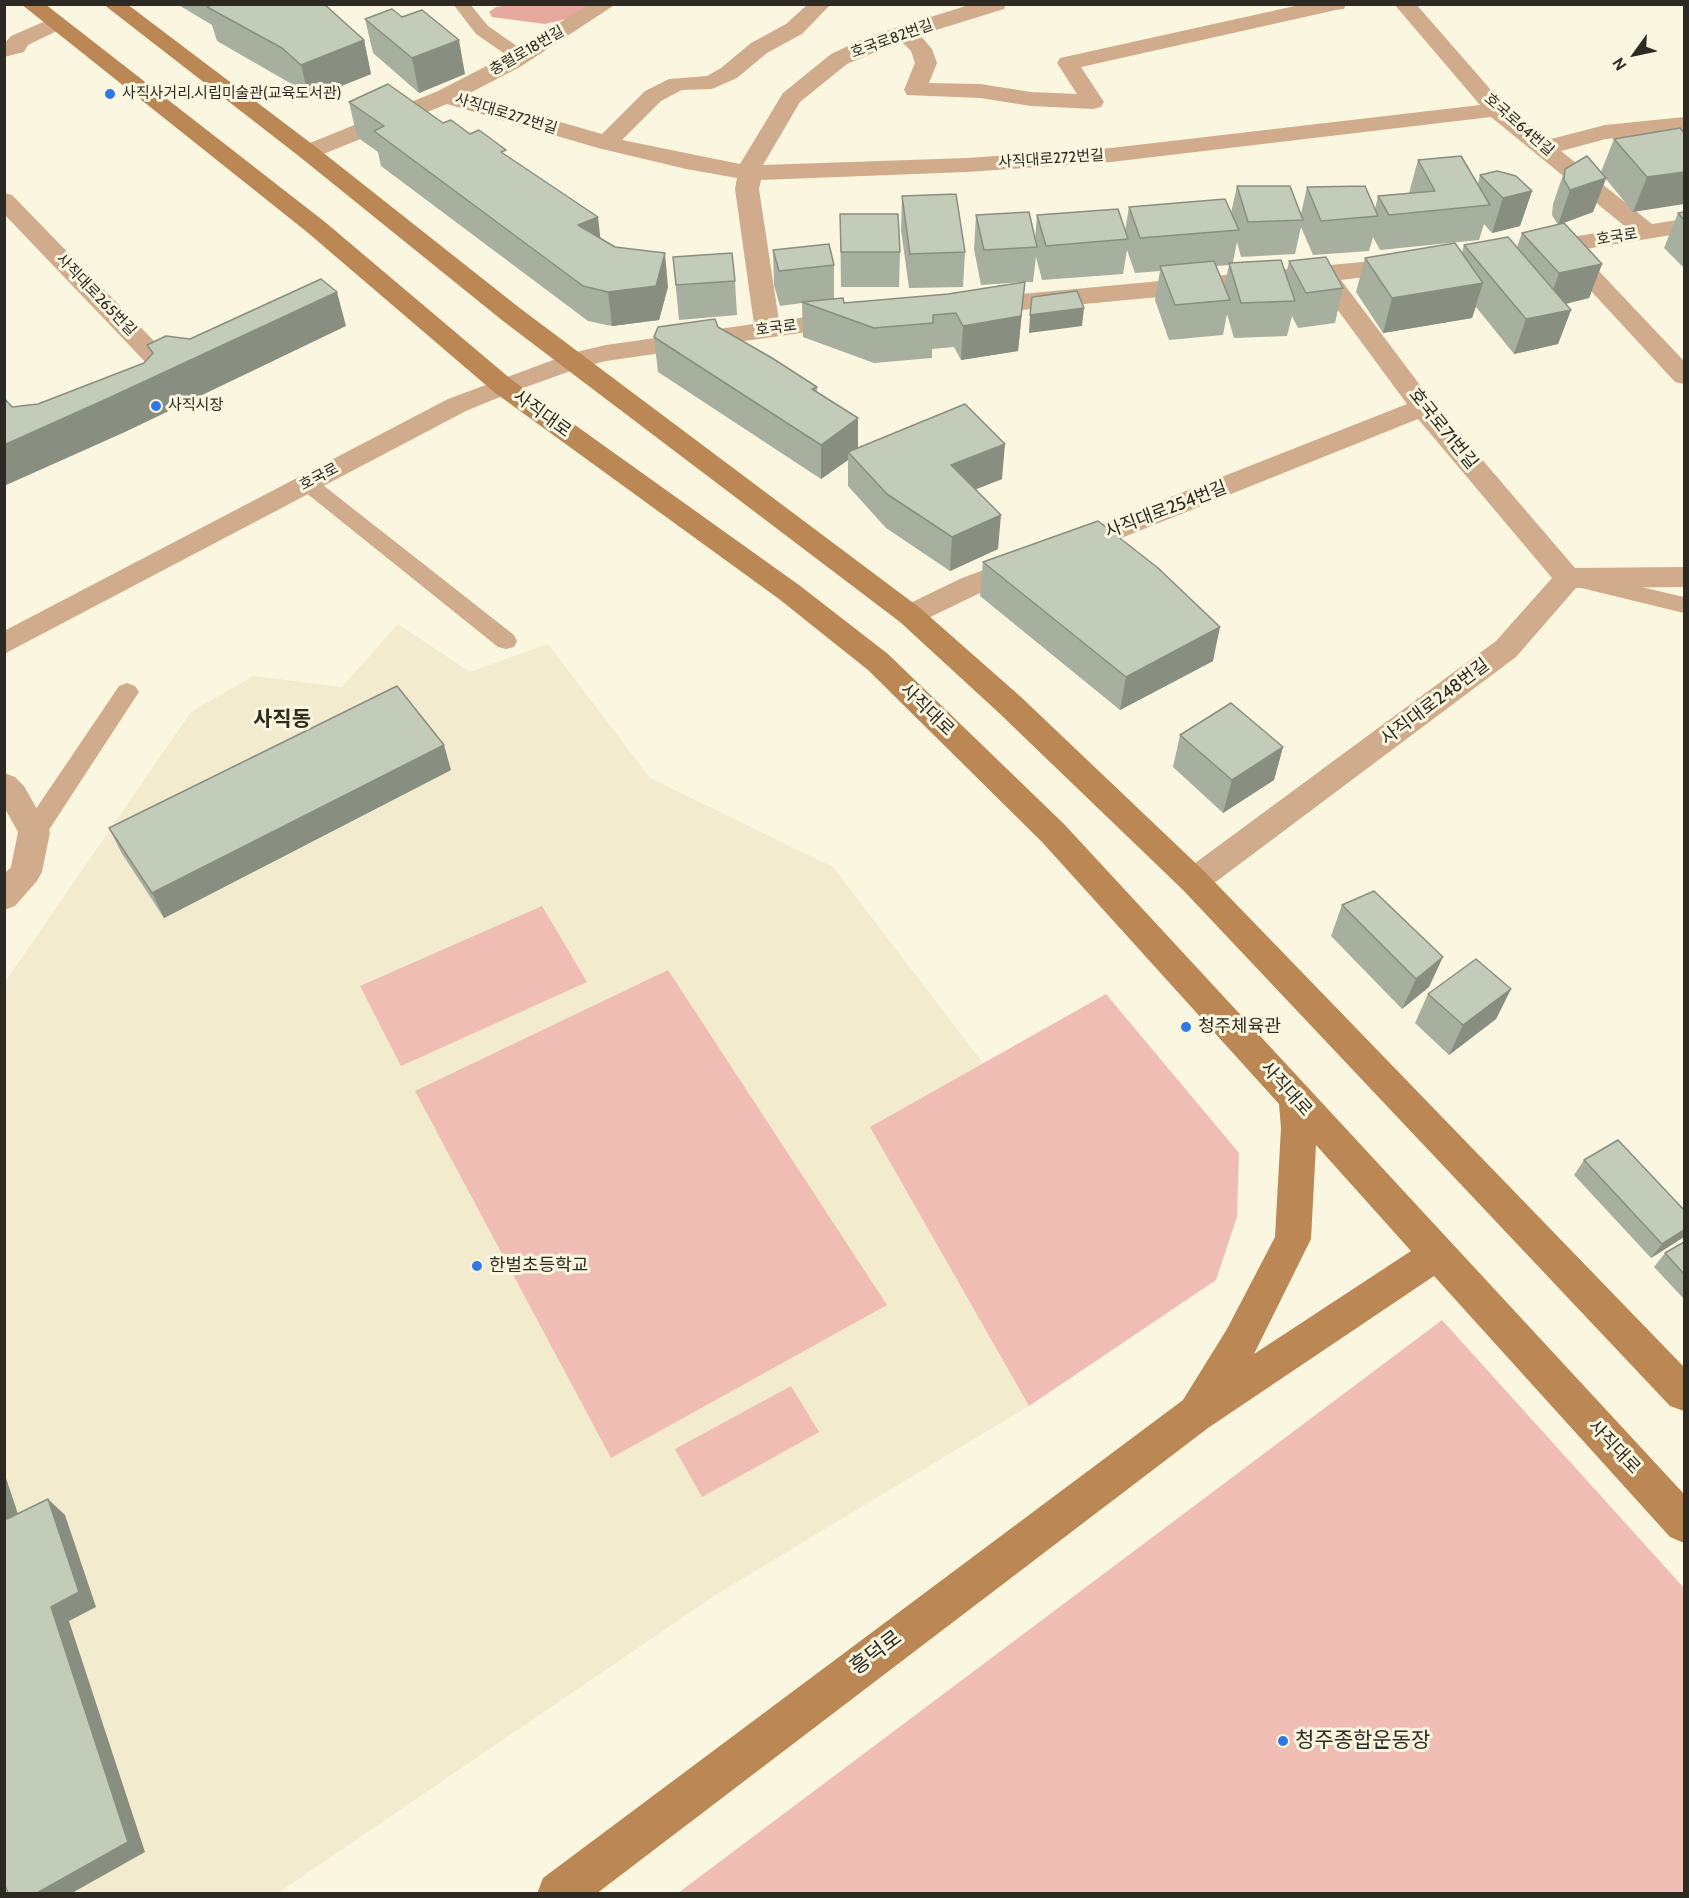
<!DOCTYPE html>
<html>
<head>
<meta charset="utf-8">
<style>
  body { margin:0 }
  #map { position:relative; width:1689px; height:1898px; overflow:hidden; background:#fbf6e0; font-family:Cabin,sans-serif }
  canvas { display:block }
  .frame { position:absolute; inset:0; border:6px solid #2c2a22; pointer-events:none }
  .north { position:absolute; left:1605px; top:24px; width:60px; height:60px; -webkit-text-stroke:4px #fbf6e0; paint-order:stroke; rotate:237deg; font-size:16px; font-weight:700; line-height:24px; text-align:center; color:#2c2a22 }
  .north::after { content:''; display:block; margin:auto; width:21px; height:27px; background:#2c2a22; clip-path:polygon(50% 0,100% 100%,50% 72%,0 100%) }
</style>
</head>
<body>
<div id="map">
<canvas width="1689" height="1898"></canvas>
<div class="frame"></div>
<div class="north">N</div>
</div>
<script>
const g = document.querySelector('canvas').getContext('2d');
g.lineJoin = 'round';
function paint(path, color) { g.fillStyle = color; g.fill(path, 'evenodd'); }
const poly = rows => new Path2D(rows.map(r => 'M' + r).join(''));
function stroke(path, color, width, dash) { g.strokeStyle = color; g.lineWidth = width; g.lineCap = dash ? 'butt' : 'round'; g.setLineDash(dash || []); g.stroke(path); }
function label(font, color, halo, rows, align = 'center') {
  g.font = font + ' Cabin,"Noto Sans KR",sans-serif'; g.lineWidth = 6; g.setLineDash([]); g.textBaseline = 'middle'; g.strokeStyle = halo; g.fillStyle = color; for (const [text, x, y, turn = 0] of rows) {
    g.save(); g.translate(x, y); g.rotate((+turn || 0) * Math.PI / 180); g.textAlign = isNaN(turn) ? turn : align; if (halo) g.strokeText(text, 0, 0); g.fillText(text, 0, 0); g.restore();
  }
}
paint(poly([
  [398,624,470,672,548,644,650,778,833,867,983,1063,871,1127,1029,1406,717,1594,278,1893,5,1894,5,982,191,712,253,676,342,687]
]), '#f2ebce');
paint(poly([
  [542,906,587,982,401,1066,360,986],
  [668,970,887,1305,611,1458,415,1091],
  [1106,994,1239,1153,1237,1217,1216,1280,1029,1406,870,1127],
  [1442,1320,1684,1588,1684,1893,678,1893],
  [791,1386,819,1432,702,1497,675,1449]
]), '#efbdb3');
paint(poly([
  [509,5,592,5,567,19,545,24,492,17,489,12,496,7]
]), '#e7a99d');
paint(poly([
  [453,4,470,4,488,26,527,53,530,57,527,61,515,61,476,34,453,4],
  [307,476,314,478,514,635,517,641,514,647,506,649,498,647,300,488,296,483,300,478,307,476],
  [1577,572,1684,597,1684,613,1569,585,1566,580,1569,575,1577,572],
  [127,683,135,686,139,692,135,698,43,839,34,842,25,839,22,832,25,825,119,686,127,683]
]), '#d0ac8c');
paint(poly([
  [590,4,616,4,520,67,466,95,602,134,645,91,669,79,707,76,721,68,751,43,786,24,808,4,831,4,802,34,767,53,737,78,712,89,682,90,661,101,622,140,740,164,783,93,831,54,867,37,972,4,1006,4,1004,9,920,35,932,49,937,63,929,83,980,84,1031,92,1077,94,1057,63,1060,58,1304,4,1346,4,1344,9,1336,10,1081,67,1104,102,1101,107,1093,109,1031,106,980,98,907,95,904,90,915,63,911,51,901,41,847,64,800,102,763,165,967,158,1111,148,1480,105,1394,4,1416,4,1504,105,1547,140,1605,125,1684,117,1684,131,1606,139,1561,151,1652,224,1684,219,1684,233,1579,250,1684,361,1684,384,1675,382,1556,253,1537,256,1528,254,1525,249,1528,244,1627,228,1491,117,1111,162,967,172,761,180,759,189,779,321,847,311,856,313,860,319,856,325,606,361,579,368,512,392,466,411,4,654,4,631,448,399,572,353,606,345,754,324,735,189,737,178,686,169,598,148,447,104,316,157,308,159,300,157,296,152,300,147,438,91,504,57,590,4],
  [55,17,63,18,66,23,63,28,28,45,24,52,4,57,4,44,11,36,55,17],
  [4,193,12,195,189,377,193,383,189,389,180,391,171,389,4,214,4,193],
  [1405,258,1414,261,1417,266,1414,271,1341,280,1432,401,1575,568,1684,567,1684,587,1576,588,1516,657,1205,890,1194,894,1183,890,1178,881,1183,872,1496,641,1552,578,1418,419,1079,555,1069,558,1059,555,1055,548,1059,541,1407,404,1317,282,979,314,970,312,966,306,970,300,979,298,1405,258],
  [1024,555,1034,558,1038,565,1034,572,982,592,920,622,910,625,900,622,896,615,900,608,962,578,1024,555],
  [4,773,15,777,24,786,50,832,42,872,37,881,15,906,4,910,4,874,11,867,18,832,4,807,4,773]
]), '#d0ac8c');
paint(poly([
  [21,4,45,4,325,222,512,380,799,585,888,654,1064,824,1684,1494,1684,1543,1670,1537,1434,1276,1208,1428,596,1894,537,1894,543,1878,1183,1400,1227,1329,1275,1237,1281,1128,1279,1104,1042,842,868,670,779,599,494,392,307,232,21,4],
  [1316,1145,1411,1251,1254,1354,1311,1239,1316,1145],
  [103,4,127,4,316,147,521,309,920,608,1021,697,1205,872,1684,1367,1684,1411,1670,1406,1183,890,999,713,900,622,503,321,300,157,103,4]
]), '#bb8755');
paint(poly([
  [177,4,324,4,364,40,371,74,309,99,290,83,217,41,212,25],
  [365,19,465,74,419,93,373,53],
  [349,102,443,123,470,134,507,156,600,238,668,287,659,320,612,326,588,321,381,166,378,152,357,137],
  [1680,128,1633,212,1606,179,1593,212,1558,225,1552,215,1553,204,1565,169,1601,172,1614,139],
  [1418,160,1478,184,1480,175,1532,191,1520,226,1492,233,1484,224,1479,240,1380,250,1373,237,1369,251,1313,255,1301,227,1295,254,1241,257,1237,242,1233,262,1286,275,1289,261,1343,288,1335,323,1298,328,1292,316,1287,336,1234,338,1227,314,1223,335,1169,340,1155,300,1160,271,1135,273,1127,250,1123,274,1042,280,1036,257,1033,282,1025,282,1018,351,961,360,954,347,932,349,932,358,874,363,803,337,802,303,780,306,774,285,773,250,834,265,834,299,844,303,948,294,1025,282,981,285,974,249,976,215,1035,239,1037,215,1125,231,1129,207,1231,213,1237,186,1301,214,1307,187,1375,209,1378,196,1409,193],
  [1229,265,1224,287,1216,266],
  [902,196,965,252,963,287,909,288,901,230],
  [1684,212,1684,268,1664,248,1678,213],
  [840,214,900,252,899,287,841,287],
  [1522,233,1602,264,1589,298,1566,304,1571,310,1558,344,1514,354,1476,307,1472,318,1383,333,1356,292,1365,258,1462,253,1464,245,1517,247],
  [673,257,735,281,737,315,679,320],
  [718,327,817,387,817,392,858,447,1002,479,975,489,998,549,950,571,886,528,848,486,848,460,821,479,658,372,654,337],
  [983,562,1213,661,1120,710,980,596],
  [1180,735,1283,747,1274,780,1223,813,1173,767],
  [451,770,164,918,121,852,109,828],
  [1342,905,1429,987,1402,1009,1331,936],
  [1511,989,1496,1019,1449,1055,1415,1023,1428,994],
  [1584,1160,1684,1210,1684,1237,1651,1258,1574,1175],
  [1684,1242,1684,1299,1654,1267,1665,1253]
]), '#a7af9e');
paint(poly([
  [364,40,371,74,309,99,301,65],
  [459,40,465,74,419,93,412,58],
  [1684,172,1684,204,1633,212,1647,177],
  [1606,178,1593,212,1558,225,1570,190],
  [1532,191,1520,226,1492,233,1503,198],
  [598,217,602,252,578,225],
  [665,253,668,287,659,320,612,326,608,292],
  [1602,264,1589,298,1547,308,1559,273],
  [1025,282,1018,351,961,360,963,326],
  [1483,283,1472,318,1383,333,1392,298],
  [337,292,346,326,125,432,4,486,4,445],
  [1084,308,1082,326,1029,333,1030,315],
  [1571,310,1558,344,1514,354,1526,319],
  [858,418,858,452,848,452,848,460,821,479,821,445],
  [1005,444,1002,479,949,500,951,465],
  [1001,515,998,549,950,571,952,537],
  [1220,627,1213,661,1120,710,1126,677],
  [444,745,451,770,164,918,152,893],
  [1283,747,1274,780,1223,813,1232,780],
  [1443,957,1429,987,1402,1009,1416,979],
  [1511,989,1496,1019,1449,1055,1463,1025],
  [1684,1230,1684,1237,1651,1258,1662,1244],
  [4,1472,25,1535,7,1519,4,1510],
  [48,1499,65,1515,96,1607,69,1621,145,1852,72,1893,37,1893,51,1607]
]), '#888f81');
const building = poly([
  [213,4,324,4,364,40,301,65,282,48,207,7,213,4],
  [392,9,402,17,422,10,459,40,412,58,365,19,392,9],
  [388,84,443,123,451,120,470,134,479,130,506,150,501,152,598,217,578,225,615,247,665,253,656,286,608,292,583,286,374,131,384,126,349,102,388,84],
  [1680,128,1684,133,1684,172,1647,177,1614,139,1680,128],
  [1461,156,1490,205,1389,215,1378,196,1435,191,1418,160,1461,156],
  [1587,156,1606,178,1570,190,1564,180,1565,169,1587,156],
  [1497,171,1516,176,1532,191,1503,198,1480,175,1497,171],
  [1237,186,1290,186,1303,220,1248,222,1237,186],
  [1365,186,1378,216,1321,221,1307,187,1365,186],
  [956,194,965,252,910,254,902,196,956,194],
  [1225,199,1239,230,1140,238,1129,207,1225,199],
  [1118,209,1128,239,1046,246,1037,215,1118,209],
  [1029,212,1037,247,984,250,976,215,1029,212],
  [1684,212,1684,220,1678,213,1684,212],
  [840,214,898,214,900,252,841,252,840,214],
  [1564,223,1602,264,1559,273,1522,233,1564,223],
  [1508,237,1571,310,1526,319,1464,245,1508,237],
  [1455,243,1483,283,1392,298,1365,258,1455,243],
  [829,244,834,265,779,271,773,250,829,244],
  [732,253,735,281,676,285,673,257,732,253],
  [1326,257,1343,288,1306,293,1289,261,1326,257],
  [1281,260,1295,301,1241,303,1229,263,1281,260],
  [1214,261,1230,300,1175,305,1160,266,1214,261],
  [321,279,337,292,111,397,4,445,4,398,12,407,38,404,144,363,153,353,147,345,166,336,190,339,321,279],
  [1025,282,1021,316,963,326,956,313,933,315,933,323,874,328,802,302,843,298,844,303,948,294,1025,282],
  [1077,291,1084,308,1030,315,1032,297,1077,291],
  [715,319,718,327,772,358,817,387,812,389,858,418,821,445,654,337,658,327,715,319],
  [965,404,1005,444,951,465,1001,515,952,537,887,494,848,452,965,404],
  [1098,521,1158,568,1220,627,1126,677,983,562,1098,521],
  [397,686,444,745,152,893,109,828,397,686],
  [1231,703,1283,747,1232,780,1180,735,1231,703],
  [1374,891,1443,957,1416,979,1342,905,1374,891],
  [1476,959,1511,989,1463,1025,1428,994,1476,959],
  [1618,1140,1684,1210,1684,1230,1662,1244,1584,1160,1618,1140],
  [1684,1242,1684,1274,1665,1253,1684,1242],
  [48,1499,79,1592,51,1607,128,1842,37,1893,8,1893,4,1883,4,1510,7,1519,48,1499]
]);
paint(building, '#c2ccb8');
stroke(building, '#888f81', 1.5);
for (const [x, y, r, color] of [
  [110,94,6,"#2e79e5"],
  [156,406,6,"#2e79e5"],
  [1186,1027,6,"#2e79e5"],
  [477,1266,6,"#2e79e5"],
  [1283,1741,6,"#2e79e5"]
]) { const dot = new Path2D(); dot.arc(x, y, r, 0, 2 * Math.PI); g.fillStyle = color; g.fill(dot); stroke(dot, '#fbf6e0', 2); }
label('15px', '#2c2a22', '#fbf6e0', [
  ["호국로82번길",892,39,-20],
  ["충렬로18번길",527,51,-30],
  ["사직대로272번길",506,114,17],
  ["호국로64번길",1519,125,41],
  ["사직대로272번길",1051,159,-4],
  ["호국로",1617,237,-9],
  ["사직대로265번길",96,295,46],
  ["호국로",776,328,-7],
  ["호국로",319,477,-28]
]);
label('15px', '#2c2a22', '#fbf6e0', [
  ["사직사거리.시립미술관(교육도서관)",122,94],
  ["사직시장",168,406]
], 'left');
label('18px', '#2c2a22', '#fbf6e0', [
  ["사직대로",542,414,36],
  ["호국로71번길",1443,429,51],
  ["사직대로254번길",1166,510,-21],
  ["사직대로248번길",1435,702,-37],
  ["사직대로",927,710,44],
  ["사직대로",1286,1089,48],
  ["사직대로",1614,1447,47]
]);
label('18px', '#2c2a22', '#fbf6e0', [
  ["청주체육관",1198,1027],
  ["한벌초등학교",489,1266]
], 'left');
label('bold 21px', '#302c1b', '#fbf6e0', [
  ["사직동",282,720]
]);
label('21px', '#2c2a22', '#fbf6e0', [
  ["흥덕로",876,1653,-37]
]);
label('21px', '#2c2a22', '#fbf6e0', [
  ["청주종합운동장",1295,1741]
], 'left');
</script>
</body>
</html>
